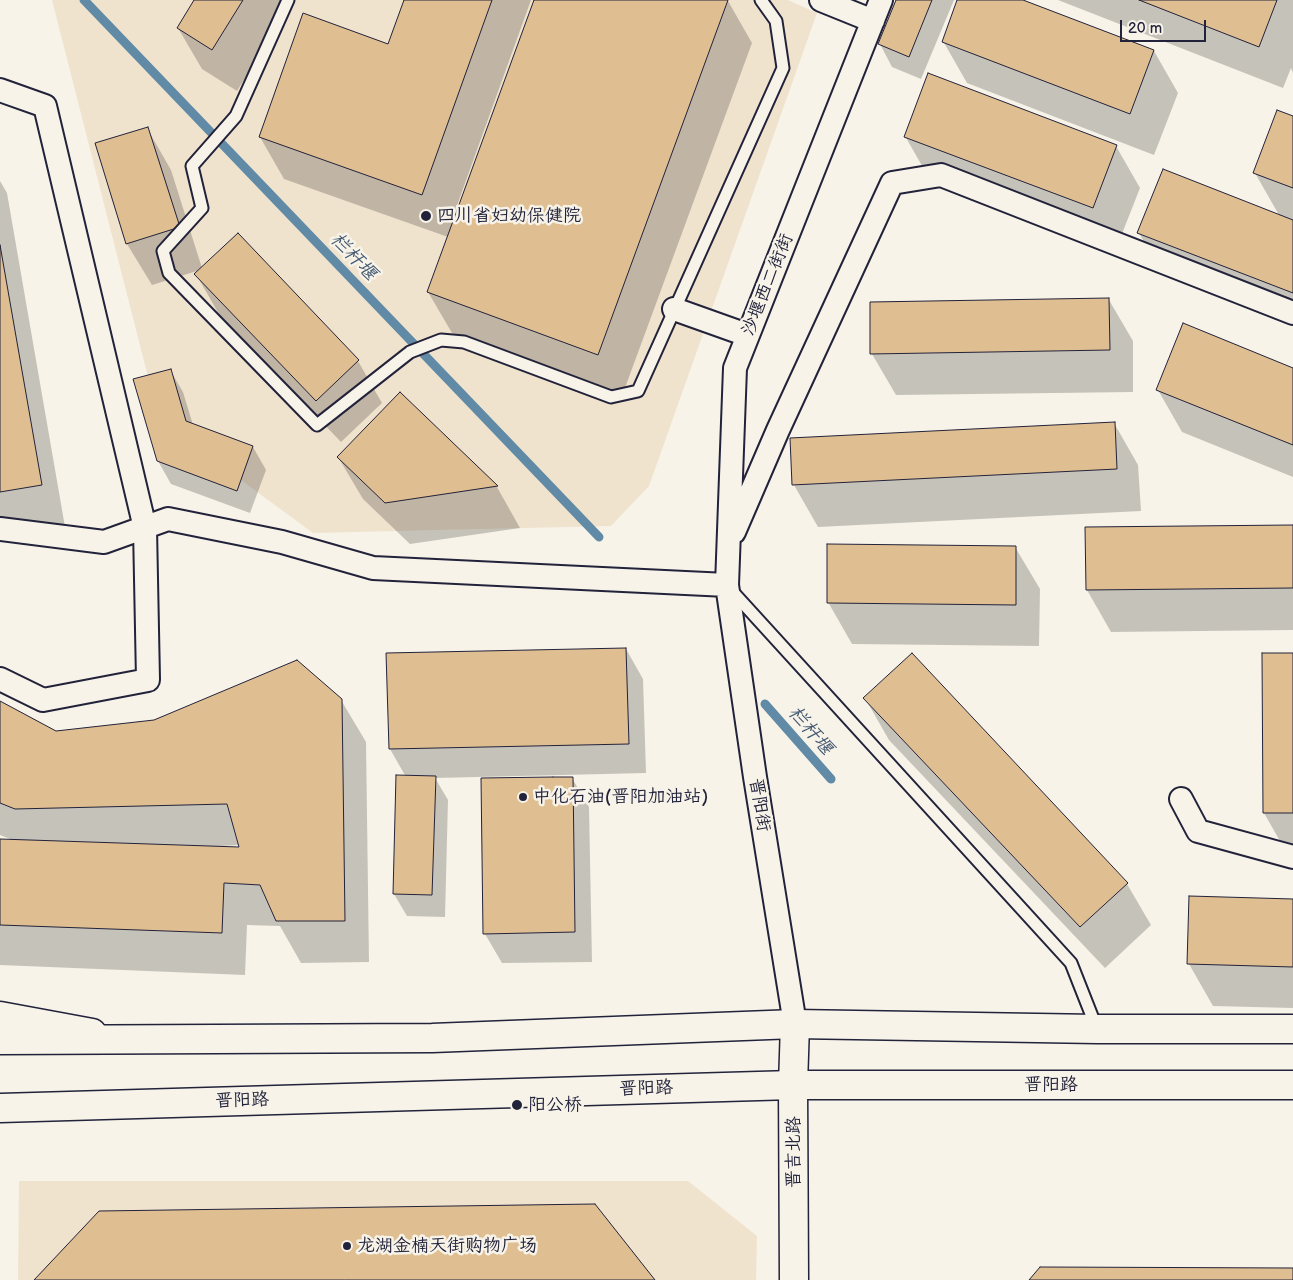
<!DOCTYPE html>
<html>
<head>
<meta charset="utf-8">
<style>
  body { margin:0 }
  #map { position:relative; width:1293px; height:1280px; overflow:hidden; background:#f7f3e8; font-family:"Balsamiq Sans",sans-serif }
  canvas { display:block }
  .scale { position:absolute; left:1120px; top:20px; width:86px; height:22px; box-sizing:border-box; border:2px solid #22223b; border-top:0; padding-left:6px; font-size:15px; line-height:18px; white-space:nowrap; color:#22223b; -webkit-text-stroke:4px #f7f3e8; paint-order:stroke }
</style>
</head>
<body>
<div id="map">
<canvas width="1293" height="1280"></canvas>
<div class="scale">20 m</div>
</div>
<script>
const g = document.querySelector('canvas').getContext('2d');
g.lineJoin = 'round';
function paint(path, color) { g.fillStyle = color; g.fill(path, 'evenodd'); }
const poly = rows => new Path2D(rows.map(r => 'M' + r).join(''));
function stroke(path, color, width, dash) { g.strokeStyle = color; g.lineWidth = width; g.lineCap = dash ? 'butt' : 'round'; g.setLineDash(dash || []); g.stroke(path); }
function label(font, color, halo, rows, align = 'center') {
  g.font = font + ' "Balsamiq Sans","LXGW WenKai TC",sans-serif'; g.lineWidth = 5; g.setLineDash([]); g.textBaseline = 'middle'; g.strokeStyle = halo; g.fillStyle = color; for (const [text, x, y, turn = 0] of rows) {
    g.save(); g.translate(x, y); g.rotate((+turn || 0) * Math.PI / 180); g.textAlign = isNaN(turn) ? turn : align; if (halo) g.strokeText(text, 0, 0); g.fillText(text, 0, 0); g.restore();
  }
}
paint(poly([
  [52,0,788,0,817,13,649,486,611,526,313,533,159,420],
  [19,1181,688,1181,757,1236,756,1280,18,1280]
]), '#f0e3ce');
paint(poly([
  [195,0,293,0,237,91,202,69,178,28],
  [406,0,531,0,451,222,453,223,535,0,724,0,728,1,752,43,622,396,452,333,428,292,448,237,284,179,260,137,389,46],
  [898,0,954,0,921,79,892,67,880,44],
  [959,0,1020,0,1154,51,1178,93,1154,155,967,83,943,41],
  [1058,0,1293,0,1293,73,1291,68,1283,88],
  [1293,117,1293,325,1163,274,1139,233,1279,215,1255,173],
  [147,128,171,170,202,268,358,361,382,403,341,442,220,316,196,274,200,270,152,285,127,244],
  [905,136,1116,146,1140,188,1116,249,929,178],
  [0,181,7,193,65,527,0,538],
  [1109,300,1133,341,1133,392,896,395,872,354],
  [1293,369,1293,477,1182,432,1158,390],
  [170,370,183,392,193,425,253,447,266,470,250,513,171,484,158,461],
  [400,393,497,487,520,528,410,544,363,499,338,457],
  [1114,423,1138,465,1141,511,818,527,794,485,791,439],
  [1293,526,1293,630,1111,632,1087,590],
  [1015,547,1040,589,1039,646,852,644,828,602],
  [626,649,643,679,646,773,435,778,448,800,445,917,407,916,394,894,406,777,390,749],
  [1263,654,1293,654,1293,855,1288,855,1264,813],
  [865,698,1127,884,1151,925,1105,968,889,740],
  [341,700,366,742,369,962,301,963,280,926,247,925,245,975,0,965,0,840,15,841,0,835,0,703,56,732],
  [240,845,241,849,220,848,220,846],
  [572,778,589,807,592,962,502,963,485,934],
  [1190,898,1293,900,1293,1008,1213,1006,1189,964]
]), '#0003');
stroke(poly([
  [84,0,599,537],
  [765,704,831,779]
]), '#608aa5', 9);
const building = poly([
  [194,0,243,0,212,50,177,28,194,0],
  [404,0,492,0,422,195,259,137,303,13,388,44,404,0],
  [534,0,728,0,598,355,427,292,534,0],
  [896,0,932,0,909,57,878,44,896,0],
  [957,0,1023,0,1154,50,1130,114,942,42,957,0],
  [1139,0,1277,0,1259,47,1139,0],
  [928,73,1117,145,1093,208,904,137,928,73],
  [1277,110,1293,116,1293,188,1253,173,1277,110],
  [148,127,180,227,126,244,95,143,148,127],
  [1163,169,1293,220,1293,293,1137,233,1163,169],
  [238,233,359,360,316,401,194,274,238,233],
  [0,245,42,485,0,492,0,245],
  [1109,298,1110,350,870,354,870,302,1109,298],
  [1183,323,1293,368,1293,445,1156,390,1183,323],
  [171,369,186,421,253,446,237,491,157,461,133,379,171,369],
  [400,392,498,486,385,503,337,457,400,392],
  [1115,422,1117,469,792,485,790,438,1115,422],
  [1293,525,1293,588,1086,590,1085,527,1293,525],
  [827,544,1016,546,1016,605,827,603,827,544],
  [626,648,629,744,389,749,386,653,626,648],
  [912,653,1128,883,1080,927,863,698,912,653],
  [1262,653,1293,653,1293,813,1263,813,1262,653],
  [297,660,342,699,345,921,276,921,260,885,224,883,222,933,0,925,0,839,239,847,227,804,15,809,0,803,0,701,56,731,154,720,297,660],
  [396,775,436,776,432,895,393,894,396,775],
  [553,777,573,777,575,932,483,934,481,778,553,777],
  [1189,896,1293,899,1293,967,1187,964,1189,896],
  [595,1204,655,1280,34,1280,99,1211,595,1204],
  [1040,1267,1293,1268,1293,1280,1029,1280,1040,1267]
]);
paint(building, '#dfbe91');
stroke(building, '#22223b', 1);
const service = poly([
  [288,0,236,116,192,166,202,208,163,251,169,273,317,425,410,352,441,340,464,342,611,397,638,391,783,68,776,21,761,0],
  [731,590,1071,963,1097,1029]
]);
const minor = poly([
  [821,0,873,21],
  [0,90,45,106,145,528,148,680,43,700,0,679],
  [674,309,747,335],
  [0,529,104,542,168,519,282,542,373,568,727,585],
  [734,532,778,430,892,183,941,175,1293,313],
  [1181,799,1198,831,1293,857],
  [795,1024,755,777,727,585,735,368,881,0]
]);
const tertiary = poly([
  [0,1016,92,1033],
  [794,1280,793,1085,795,1024]
]);
const primary = poly([
  [795,1024,1097,1029,1293,1029],
  [793,1085,1293,1085]
]);
const trunk = poly([
  [0,1040,432,1038,795,1024],
  [0,1108,793,1085]
]);
stroke(service, '#22223b', 15);
stroke(minor, '#22223b', 26);
stroke(tertiary, '#22223b', 31);
stroke(primary, '#22223b', 31);
stroke(trunk, '#22223b', 31);
stroke(service, '#f7f3e8', 11);
stroke(minor, '#f7f3e8', 22);
stroke(tertiary, '#f7f3e8', 28);
stroke(primary, '#f7f3e8', 28);
stroke(trunk, '#f7f3e8', 28);
for (const [x, y, r, color] of [
  [426,216,6,"#22223b"],
  [523,797,5,"#22223b"],
  [517,1105,6,"#22223b"],
  [347,1246,5,"#22223b"]
]) { const dot = new Path2D(); dot.arc(x, y, r, 0, 2 * Math.PI); g.fillStyle = color; g.fill(dot); stroke(dot, '#f7f3e8', 2); }
label('18px', '#22223b', '#f7f3e8', [
  ["四川省妇幼保健院",437,216],
  ["中化石油(晋阳加油站)",533,797],
  ["阳公桥",528,1105],
  ["龙湖金楠天街购物广场",357,1246]
], 'left');
label('18px', '#22223b', '#f7f3e8', [
  ["沙堰西二街街",768,285,-68],
  ["晋阳街",759,805,81],
  ["晋阳路",1051,1085],
  ["晋阳路",646,1089,-2],
  ["晋阳路",242,1101,-2],
  ["晋吉北路",794,1152,-90]
]);
label('italic 19px', '#415670', '#f7f3e8', [
  ["栏杆堰",353,257,46],
  ["栏杆堰",810,731,49]
]);
</script>
</body>
</html>
